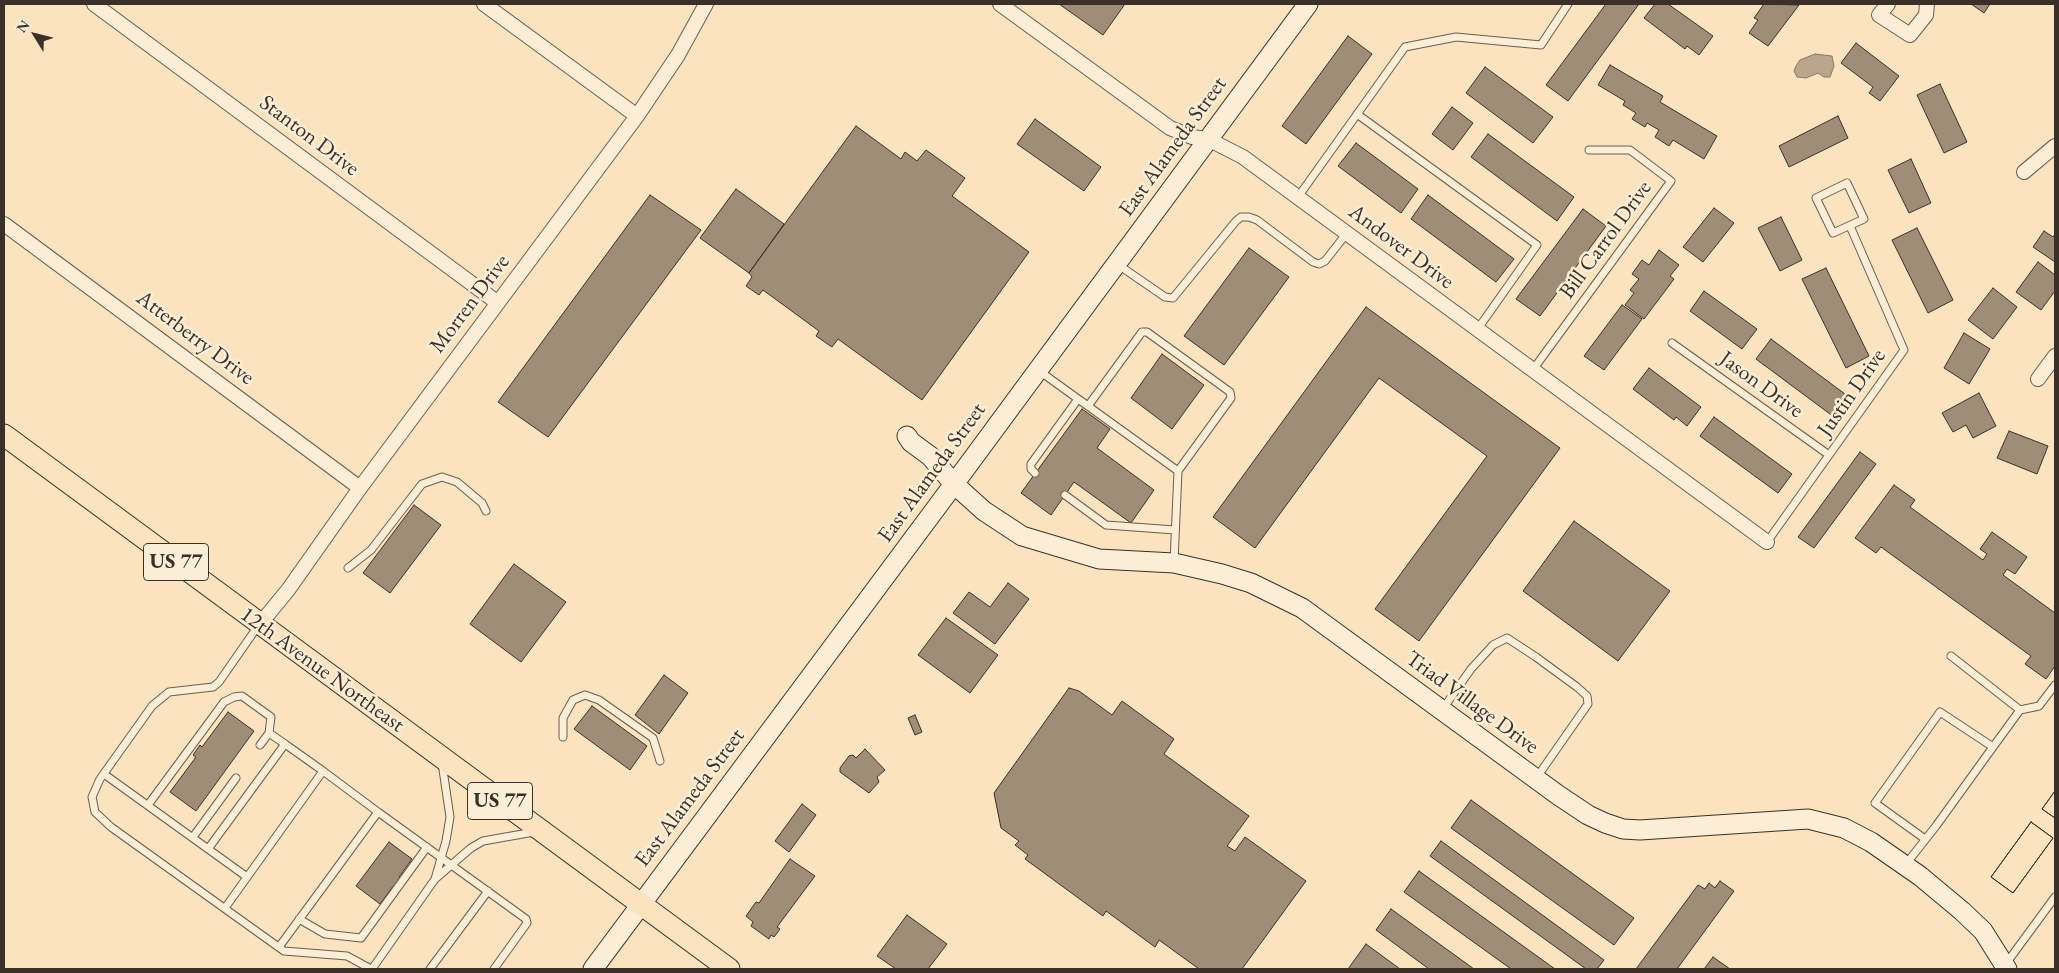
<!DOCTYPE html>
<html>
<head>
<meta charset="utf-8">
<style>
  body { margin:0 }
  #map { position:relative; width:2059px; height:973px; overflow:hidden; background:#fbe3c0; font-family:"EB Garamond",serif }
  canvas { display:block }
  .frame { position:absolute; inset:0; border:5px solid #3b3028; pointer-events:none }
  .north { position:absolute; left:10px; top:10px; width:50px; height:50px; -webkit-text-stroke:4px #fcedd6; paint-order:stroke; rotate:306deg; font-size:14px; font-weight:700; line-height:20px; text-align:center; color:#3b3028 }
  .north::after { content:''; display:block; margin:auto; width:18px; height:22px; background:#3b3028; clip-path:polygon(50% 0,100% 100%,50% 72%,0 100%) }
</style>
</head>
<body>
<div id="map">
<canvas width="2059" height="973"></canvas>
<div class="frame"></div>
<div class="north">N</div>
</div>
<script>
const g = document.querySelector('canvas').getContext('2d');
g.lineJoin = 'round';
function paint(path, color) { g.fillStyle = color; g.fill(path, 'evenodd'); }
const poly = rows => new Path2D(rows.map(r => 'M' + r).join(''));
function stroke(path, color, width, dash) { g.strokeStyle = color; g.lineWidth = width; g.lineCap = dash ? 'butt' : 'round'; g.setLineDash(dash || []); g.stroke(path); }
function label(font, color, halo, rows, align = 'center') {
  g.font = font + ' "EB Garamond",serif'; g.lineWidth = 5; g.setLineDash([]); g.textBaseline = 'middle'; g.strokeStyle = halo; g.fillStyle = color; for (const [text, x, y, turn = 0] of rows) {
    g.save(); g.translate(x, y); g.rotate((+turn || 0) * Math.PI / 180); g.textAlign = isNaN(turn) ? turn : align; if (halo) g.strokeText(text, 0, 0); g.fillText(text, 0, 0); g.restore();
  }
}
const water = poly([
  [1815,54,1832,56,1834,66,1830,77,1824,77,1818,73,1806,78,1797,77,1794,71,1796,66,1800,60,1815,54]
]);
paint(water, '#baa68c');
stroke(water, '#877764', 1);
const building = poly([
  [1059,4,1125,4,1103,35,1059,4],
  [1606,4,1639,4,1568,101,1546,85,1606,4],
  [1655,4,1668,4,1713,36,1699,55,1687,46,1685,49,1644,18,1655,4],
  [1764,4,1799,5,1768,46,1749,33,1758,20,1754,18,1764,4],
  [1971,4,1990,4,1984,13,1971,4],
  [1348,36,1372,54,1306,144,1282,126,1348,36],
  [1856,43,1899,76,1880,101,1869,93,1873,87,1841,63,1856,43],
  [1610,65,1663,96,1660,102,1717,136,1704,159,1673,140,1669,146,1655,137,1659,130,1647,123,1645,127,1632,119,1636,113,1623,105,1625,101,1598,85,1610,65],
  [1485,67,1553,117,1533,143,1466,93,1485,67],
  [1940,84,1967,142,1944,153,1917,95,1940,84],
  [1452,107,1473,123,1453,150,1432,134,1452,107],
  [1838,116,1848,138,1789,167,1779,146,1838,116],
  [1035,119,1101,167,1084,191,1017,144,1035,119],
  [856,126,901,159,905,152,917,161,926,150,965,178,952,196,1029,252,922,400,838,339,832,347,816,336,819,331,763,290,759,295,746,286,752,277,749,273,856,126],
  [1488,134,1574,197,1557,221,1471,157,1488,134],
  [1356,143,1418,189,1401,213,1338,166,1356,143],
  [1911,159,1931,203,1909,213,1888,170,1911,159],
  [736,189,784,224,749,273,700,238,736,189],
  [650,195,701,230,548,437,498,402,650,195],
  [1428,195,1514,259,1496,282,1411,219,1428,195],
  [1714,208,1734,223,1703,262,1683,247,1714,208],
  [1583,209,1606,226,1540,316,1516,299,1583,209],
  [1781,217,1802,260,1780,271,1758,228,1781,217],
  [1917,228,1953,300,1928,313,1892,240,1917,228],
  [2044,231,2053,237,2055,234,2055,262,2033,247,2044,231],
  [1249,248,1289,277,1224,365,1184,336,1249,248],
  [1659,250,1679,265,1670,276,1674,279,1644,319,1625,305,1634,293,1630,290,1639,279,1632,274,1642,260,1649,265,1659,250],
  [2038,262,2055,275,2055,291,2041,310,2016,292,2038,262],
  [1826,268,1869,356,1846,368,1802,279,1826,268],
  [1993,288,2017,307,1993,339,1968,320,1993,288],
  [1704,291,1757,329,1742,349,1690,311,1704,291],
  [1622,305,1642,319,1604,370,1584,356,1622,305],
  [1366,307,1560,448,1419,641,1375,609,1487,456,1379,378,1255,548,1213,517,1366,307],
  [1964,333,1990,349,1969,384,1944,368,1964,333],
  [1771,339,1849,397,1834,417,1756,359,1771,339],
  [1162,354,1204,385,1172,429,1131,398,1162,354],
  [1649,368,1701,407,1687,426,1676,417,1674,420,1633,389,1649,368],
  [1979,393,1996,426,1973,438,1966,425,1953,432,1942,413,1979,393],
  [1082,409,1110,429,1097,448,1154,490,1131,523,1074,482,1051,515,1021,493,1082,409],
  [1714,417,1792,474,1778,493,1700,436,1714,417],
  [2009,431,2048,446,2037,474,1997,458,2009,431],
  [1860,452,1876,464,1814,548,1798,537,1860,452],
  [1894,485,1915,500,1910,507,1983,560,1987,554,1980,549,1992,532,2027,557,2015,574,2007,569,2003,575,2055,613,2055,666,2046,679,2025,664,2031,656,1881,547,1876,553,1855,538,1894,485],
  [414,505,441,525,390,593,363,573,414,505],
  [1574,521,1670,591,1618,661,1523,591,1574,521],
  [514,564,566,602,521,662,470,624,514,564],
  [1008,583,1029,599,995,644,953,613,969,592,990,607,1008,583],
  [946,618,998,655,970,693,918,655,946,618],
  [664,675,688,693,659,734,635,715,664,675],
  [1069,688,1079,691,1112,715,1122,701,1174,739,1164,754,1249,816,1227,846,1235,851,1245,837,1306,881,1242,969,1199,969,1159,940,1155,947,1106,911,1103,916,1025,859,1028,855,1015,845,1019,841,1001,828,994,793,1069,688],
  [592,706,647,746,630,770,574,729,592,706],
  [228,712,254,731,196,811,170,792,196,757,193,755,200,745,202,747,228,712],
  [915,715,922,732,915,735,908,718,915,715],
  [865,749,885,770,877,777,879,782,869,793,840,772,840,768,849,756,853,755,856,758,865,749],
  [2055,791,2055,818,2042,809,2055,791],
  [2055,791,2055,818,2042,809,2055,791],
  [1471,800,1634,918,1614,945,1451,828,1471,800],
  [802,804,816,815,789,852,775,841,802,804],
  [2031,822,2053,838,2013,893,1991,877,2031,822],
  [2031,822,2053,838,2013,893,1991,877,2031,822],
  [1441,841,1604,960,1597,969,1586,969,1430,856,1441,841],
  [389,842,412,859,399,877,402,879,396,886,394,885,380,904,356,886,389,842],
  [790,859,815,876,777,927,780,929,774,937,771,935,769,939,751,926,753,922,746,916,756,902,759,903,790,859],
  [1419,871,1555,969,1511,969,1404,892,1419,871],
  [1720,881,1734,891,1677,969,1636,969,1698,885,1705,889,1709,883,1715,888,1720,881],
  [1391,909,1474,969,1429,969,1376,930,1391,909],
  [907,915,947,944,928,969,896,969,877,956,907,915],
  [1366,944,1400,969,1348,969,1366,944],
  [1713,957,1730,969,1704,969,1713,957]
]);
paint(building, '#9f8d77');
stroke(building, '#3b3028', 1);
const lane = poly([
  [1357,114,1537,245,1477,330],
  [1847,183,1864,219,1833,233,1816,198,1847,183],
  [1298,197,1405,47,1456,37,1541,45,1568,4],
  [1117,264,1165,297,1173,298,1236,221,1241,217,1249,217,1257,220,1313,262,1319,264,1325,261,1347,233],
  [1672,343,1829,455],
  [1038,370,1178,471,1174,562],
  [1532,371,1671,181,1630,150,1589,150],
  [1088,406,1142,332,1147,332,1230,392,1231,398,1178,471],
  [1035,473,1031,469,1031,464,1078,399],
  [1065,495,1106,525,1175,530],
  [1767,542,1904,350,1850,226],
  [348,568,371,550,422,484,442,477,457,482,482,503,486,511],
  [258,626,219,682,213,687,169,692,152,706,100,779,92,797,95,812,111,827,284,951,347,956,371,969],
  [1951,656,2020,710,1993,747],
  [1442,710,1471,669,1493,645,1507,638,1536,657,1577,687,1587,696,1588,704,1537,777],
  [2020,710,2039,706,2055,685],
  [269,733,285,744],
  [563,737,563,718,573,700,585,695,599,700,653,738,660,761],
  [442,763,450,817,446,841,435,879,471,848,483,841,534,832],
  [104,774,247,877],
  [148,805,224,702,234,697,242,696,271,717,269,733,260,745],
  [193,837,236,778],
  [208,849,285,744,323,771],
  [1906,864,1936,826,1993,747,1940,712,1875,803,1925,839],
  [225,908,323,771,378,812],
  [299,919,325,934,361,938,427,847],
  [279,947,378,812,526,919,527,923,494,969],
  [2005,965,2055,897],
  [372,969,435,879],
  [430,969,488,891]
]);
const street = poly([
  [94,4,498,303],
  [484,4,637,116],
  [1000,4,1170,128,1192,137,1208,139,1243,157,1767,542],
  [1888,4,1879,15,1910,35,1926,15,1927,4],
  [2024,172,2055,146],
  [4,224,360,488],
  [2038,379,2055,356],
  [260,624,288,590,360,488,637,116,678,55,706,4]
]);
const secondary = poly([
  [907,436,911,442,930,456,954,484,984,511,1022,536,1099,559,1174,563,1222,574,1251,583,1302,608,1558,795,1588,815,1605,823,1623,829,1640,830,1808,819,1844,828,1871,842,1920,876,1962,911,1983,931,2007,969],
  [593,969,954,484,1308,4]
]);
const primary = poly([
  [4,435,729,969]
]);
stroke(lane, '#6b5d4e', 9);
stroke(street, '#6b5d4e', 16);
stroke(secondary, '#3b3028', 21);
stroke(primary, '#3b3028', 23);
stroke(lane, '#fcedd6', 7);
stroke(street, '#fcedd6', 14);
stroke(secondary, '#fcedd6', 19);
stroke(primary, '#fbe3c0', 21);
for (const [x, y, w] of [
  [176,562,65],
  [500,801,65]
]) { const box = new Path2D(); box.roundRect(x - w / 2, y - 18.5, w, 37, 4); g.fillStyle = '#fcedd6'; g.fill(box); stroke(box, '#3b3028', 1); }
label('bold 21px', '#3b3028', null, [
  ["US 77",176,562],
  ["US 77",500,801]
]);
label('22px', '#3b3028', '#fcedd6', [
  ["Stanton Drive",309,136,37],
  ["East Alameda Street",1173,147,-54],
  ["Bill Carrol Drive",1606,240,-54],
  ["Andover Drive",1401,247,37],
  ["Morren Drive",470,304,-53],
  ["Atterberry Drive",195,338,37],
  ["Jason Drive",1761,385,36],
  ["Justin Drive",1852,393,-55],
  ["East Alameda Street",932,473,-54],
  ["12th Avenue Northeast",322,670,36],
  ["Triad Village Drive",1472,703,36],
  ["East Alameda Street",690,798,-53]
]);
</script>
</body>
</html>
